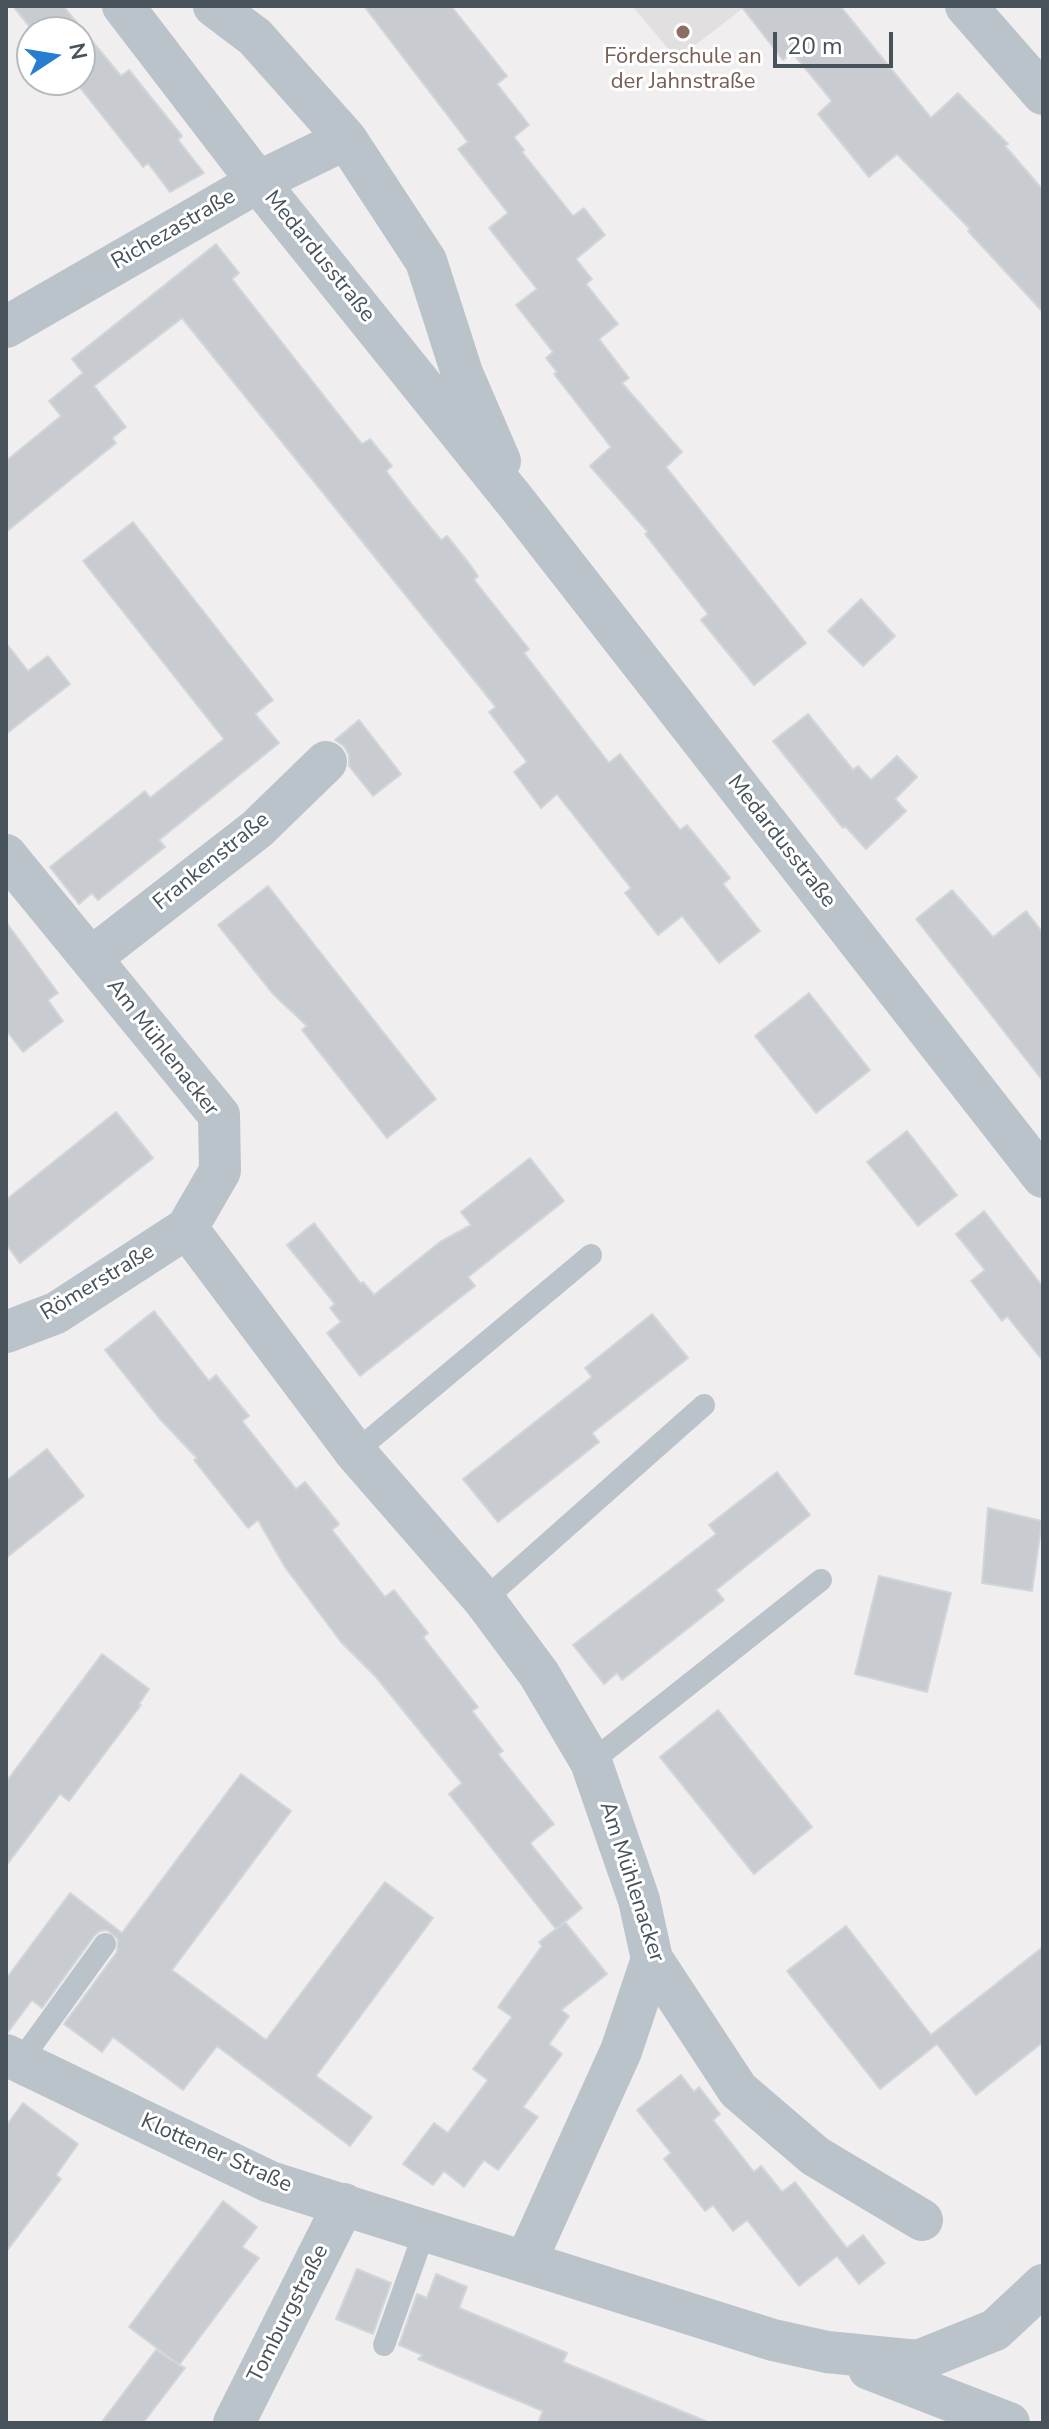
<!DOCTYPE html>
<html>
<head>
<meta charset="utf-8">
<style>
  body { margin:0 }
  #map { position:relative; width:1049px; height:2429px; overflow:hidden; background:#f0eeee; font-family:"Nunito Sans",sans-serif }
  canvas { display:block }
  .frame { position:absolute; inset:0; border:8px solid #47525a; pointer-events:none }
  .north { position:absolute; left:16px; top:16px; width:80px; height:80px; box-sizing:border-box; background:#fff; border:2px solid #b5babd; border-radius:50%; rotate:78deg; font-size:22px; font-weight:700; line-height:32px; text-align:center; color:#47525a }
  .north::after { content:''; display:block; margin:auto; width:28px; height:36px; background:#277dd1; clip-path:polygon(50% 0,100% 100%,50% 72%,0 100%) }
  .scale { position:absolute; left:773px; top:32px; width:120px; height:36px; box-sizing:border-box; border:4px solid #47525a; border-top:0; padding-left:10px; font-size:24px; line-height:28px; white-space:nowrap; color:#47525a; -webkit-text-stroke:6px #fff; paint-order:stroke }
</style>
</head>
<body>
<div id="map">
<canvas width="1049" height="2429"></canvas>
<div class="frame"></div>
<div class="north">N</div>
<div class="scale">20 m</div>
</div>
<script>
const g = document.querySelector('canvas').getContext('2d');
g.lineJoin = 'round';
function paint(path, color) { g.fillStyle = color; g.fill(path, 'evenodd'); }
const poly = rows => new Path2D(rows.map(r => 'M' + r).join(''));
function stroke(path, color, width, dash) { g.strokeStyle = color; g.lineWidth = width; g.lineCap = dash ? 'butt' : 'round'; g.setLineDash(dash || []); g.stroke(path); }
function label(font, color, halo, rows, align = 'center') {
  g.font = font + ' "Nunito Sans",sans-serif'; g.lineWidth = 6; g.setLineDash([]); g.textBaseline = 'middle'; g.strokeStyle = halo; g.fillStyle = color; for (const [text, x, y, turn = 0] of rows) {
    g.save(); g.translate(x, y); g.rotate((+turn || 0) * Math.PI / 180); g.textAlign = isNaN(turn) ? turn : align; if (halo) g.strokeText(text, 0, 0); g.fillText(text, 0, 0); g.restore();
  }
}
paint(poly([
  [632,6,746,6,677,59]
]), '#e1dfdf');
const building = poly([
  [13,6,63,6,121,76,129,70,182,136,178,140,204,173,170,192,148,163,143,167,74,80,80,80,80,32,34,32,13,6],
  [364,6,451,6,507,76,497,84,529,125,514,137,524,150,522,152,573,216,584,208,605,235,576,259,592,279,586,284,618,324,599,339,629,378,622,383,682,452,666,467,806,643,754,685,701,620,708,614,645,534,648,532,590,466,611,447,554,374,557,372,546,358,553,352,516,305,537,289,489,228,508,213,458,149,468,142,364,6],
  [741,6,840,6,931,118,958,93,1008,144,1005,146,1043,190,1043,312,968,231,970,229,897,154,869,177,818,114,832,101,792,52,783,60,741,6],
  [216,244,239,273,232,279,335,410,362,444,370,439,392,466,386,471,413,506,441,540,447,536,468,562,478,576,474,580,529,649,524,653,609,763,620,754,680,830,687,825,730,878,723,884,760,931,719,963,682,916,658,935,625,893,631,888,557,794,541,808,514,772,527,762,489,712,496,707,182,318,94,386,126,427,112,438,116,443,6,532,6,461,61,416,49,401,83,373,72,359,216,244],
  [133,522,273,700,255,714,279,743,159,840,165,847,132,873,98,900,92,893,79,904,50,867,145,791,150,798,224,739,83,561,133,522],
  [861,599,895,636,863,666,828,631,861,599],
  [6,643,28,671,48,656,70,684,6,734,6,643],
  [808,714,853,770,858,766,871,780,897,756,917,777,895,799,906,811,866,849,845,826,843,828,773,741,808,714],
  [359,720,401,774,373,796,349,766,349,755,344,746,335,740,359,720],
  [268,886,436,1099,387,1138,302,1030,307,1026,273,994,218,925,268,886],
  [952,890,993,937,1026,911,1043,933,1043,1081,916,919,952,890],
  [6,922,58,993,48,1000,63,1021,23,1052,6,1030,6,922],
  [809,993,870,1070,816,1113,755,1036,809,993],
  [116,1112,153,1158,20,1263,6,1244,6,1200,116,1112],
  [907,1131,957,1195,918,1226,867,1162,907,1131],
  [530,1158,564,1201,468,1277,475,1286,360,1376,327,1333,341,1322,330,1308,335,1304,287,1245,314,1223,361,1284,363,1282,374,1295,440,1242,471,1225,461,1212,530,1158],
  [984,1211,1043,1287,1043,1361,1007,1316,1002,1321,971,1281,985,1270,956,1234,984,1211],
  [154,1311,209,1381,216,1375,249,1416,242,1421,296,1489,305,1482,339,1524,332,1530,385,1597,394,1590,428,1633,423,1637,478,1707,472,1711,503,1751,498,1754,554,1824,530,1843,582,1908,556,1929,449,1794,462,1783,377,1678,341,1642,285,1567,258,1520,248,1528,194,1460,197,1458,159,1418,105,1350,154,1311],
  [652,1314,688,1358,592,1433,599,1442,498,1522,463,1479,592,1377,585,1368,652,1314],
  [47,1449,84,1496,6,1558,6,1481,47,1449],
  [777,1472,810,1515,716,1590,724,1600,622,1680,617,1673,604,1684,573,1645,716,1534,709,1525,777,1472],
  [988,1508,1042,1521,1032,1591,982,1583,988,1508],
  [879,1576,951,1593,927,1692,855,1674,879,1576],
  [102,1654,149,1689,139,1704,141,1705,69,1801,60,1794,6,1866,6,1782,102,1654],
  [718,1710,812,1827,754,1874,660,1757,718,1710],
  [241,1774,291,1811,172,1970,266,2040,385,1882,433,1918,316,2076,372,2117,350,2146,217,2046,183,2090,113,2037,102,2052,64,2024,117,1952,118,1939,107,1930,100,1931,94,1936,42,2008,32,2000,8,2032,6,2031,6,1979,70,1893,122,1933,241,1774],
  [565,1922,607,1974,561,2010,569,2016,549,2044,562,2054,523,2107,538,2117,498,2170,484,2160,464,2187,444,2171,433,2185,403,2164,434,2123,448,2133,488,2080,473,2069,512,2017,498,2007,542,1946,539,1942,565,1922],
  [846,1926,931,2035,1043,1947,1043,2042,976,2095,937,2044,880,2089,787,1971,846,1926],
  [681,2075,694,2092,699,2087,720,2114,713,2120,754,2172,761,2166,782,2192,795,2182,847,2248,863,2235,885,2263,859,2284,837,2256,799,2286,747,2220,733,2231,713,2205,705,2211,664,2159,671,2153,637,2110,681,2075],
  [23,2103,78,2144,56,2175,61,2179,6,2252,6,2126,23,2103],
  [223,2201,257,2227,242,2247,259,2258,179,2365,185,2368,143,2423,101,2423,156,2350,178,2364,129,2327,223,2201],
  [357,2269,391,2283,373,2334,336,2319,357,2269],
  [436,2274,467,2287,459,2308,567,2353,563,2362,710,2423,538,2423,543,2411,418,2359,423,2355,399,2345,417,2294,427,2298,436,2274]
]);
paint(building, '#c8cbd0');
stroke(building, '#d2d5d9', 2);
stroke(poly([
  [355,1452,591,1255],
  [484,1600,704,1405],
  [591,1762,821,1580],
  [19,2063,105,1944],
  [384,2345,425,2230]
]), '#bac3ca', 22);
stroke(poly([
  [123,6,258,182,519,506,1043,1177],
  [214,6,255,37,346,139,426,261,462,373,500,461],
  [966,6,1043,94],
  [6,327,258,182,346,139],
  [6,855,219,1115,220,1171,187,1228,355,1452,484,1600,539,1674,591,1762,639,1900,652,1959,738,2090,815,2156,922,2220],
  [92,957,257,829,326,762],
  [6,1332,56,1313,187,1228],
  [6,2055,270,2182,773,2340,827,2352,918,2361,995,2330,1043,2285],
  [526,2261,621,2051,652,1959],
  [869,2369,1009,2423],
  [234,2423,344,2204]
]), '#bac3ca', 42);
for (const [x, y, r, color] of [
  [683,32,8,"#8d6e63"]
]) { const dot = new Path2D(); dot.arc(x, y, r, 0, 2 * Math.PI); g.fillStyle = color; g.fill(dot); stroke(dot, '#fff', 3); }
label('22px', '#785e54', '#fff', [
  ["Förderschule an",683,58],
  ["der Jahnstraße",683,83]
]);
label('22px', '#47525a', '#fff', [
  ["Richezastraße",174,230,-30],
  ["Medardusstraße",319,257,51],
  ["Medardusstraße",781,842,52],
  ["Frankenstraße",212,862,-39],
  ["Am Mühlenacker",162,1048,52],
  ["Römerstraße",98,1283,-31],
  ["Am Mühlenacker",631,1882,72],
  ["Klottener Straße",216,2154,24],
  ["Tomburgstraße",289,2314,-63]
]);
</script>
</body>
</html>
